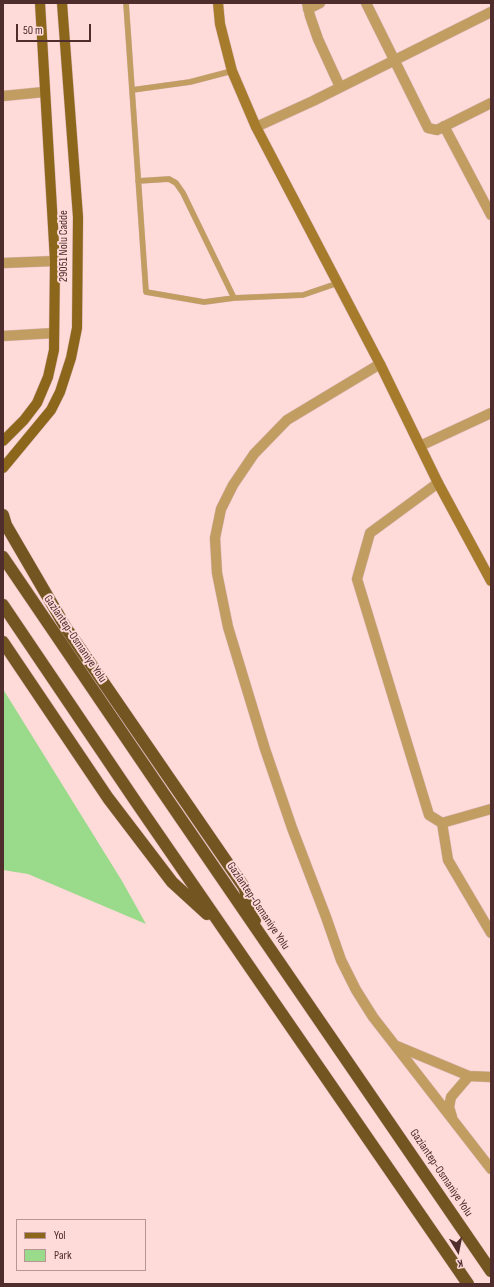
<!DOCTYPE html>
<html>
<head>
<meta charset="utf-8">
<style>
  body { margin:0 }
  #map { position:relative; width:494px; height:1287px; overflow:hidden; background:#fedad9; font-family:"Sofia Sans Condensed",sans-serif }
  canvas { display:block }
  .frame { position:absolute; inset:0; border:4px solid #4f2d2d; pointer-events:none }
  .legend { position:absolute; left:16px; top:1219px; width:130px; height:52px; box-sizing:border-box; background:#fedad9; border:1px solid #b89594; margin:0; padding:5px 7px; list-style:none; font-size:12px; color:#4f2d2d }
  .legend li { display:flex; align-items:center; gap:8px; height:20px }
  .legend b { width:20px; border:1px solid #b89594 }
  .north { position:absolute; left:438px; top:1231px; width:40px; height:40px; -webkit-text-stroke:3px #fedad9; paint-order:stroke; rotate:170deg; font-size:11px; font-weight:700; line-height:16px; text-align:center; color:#4f2d2d }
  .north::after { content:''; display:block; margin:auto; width:14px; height:18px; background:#4f2d2d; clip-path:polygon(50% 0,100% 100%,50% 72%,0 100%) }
  .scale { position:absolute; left:16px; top:24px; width:75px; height:18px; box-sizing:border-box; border:2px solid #4f2d2d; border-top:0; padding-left:5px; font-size:12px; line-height:14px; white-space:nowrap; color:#4f2d2d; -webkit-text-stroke:3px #fedad9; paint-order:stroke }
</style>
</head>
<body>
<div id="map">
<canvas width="494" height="1287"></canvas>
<div class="frame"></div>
<ul class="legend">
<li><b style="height:5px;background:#8c661a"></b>Yol</li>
<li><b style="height:11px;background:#99da8b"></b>Park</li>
</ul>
<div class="north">K</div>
<div class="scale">50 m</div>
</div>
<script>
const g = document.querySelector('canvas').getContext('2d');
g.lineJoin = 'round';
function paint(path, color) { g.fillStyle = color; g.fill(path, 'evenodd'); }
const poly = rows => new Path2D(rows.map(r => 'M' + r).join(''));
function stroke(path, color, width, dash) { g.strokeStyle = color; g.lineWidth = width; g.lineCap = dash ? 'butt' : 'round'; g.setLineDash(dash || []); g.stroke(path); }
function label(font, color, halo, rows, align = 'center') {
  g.font = font + ' "Sofia Sans Condensed",sans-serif'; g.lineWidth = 4; g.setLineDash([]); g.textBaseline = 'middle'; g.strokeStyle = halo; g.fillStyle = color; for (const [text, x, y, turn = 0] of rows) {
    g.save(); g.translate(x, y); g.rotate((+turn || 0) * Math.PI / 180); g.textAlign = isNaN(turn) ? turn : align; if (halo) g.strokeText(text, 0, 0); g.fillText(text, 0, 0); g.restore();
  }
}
paint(poly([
  [3,689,122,881,146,924,28,874,3,870]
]), '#99da8b');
const lane = poly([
  [126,3,146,292,204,302,234,298,303,295,338,283],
  [132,90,190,82,232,71],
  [138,181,169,179,176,183,183,193,234,298]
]);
const street = poly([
  [307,3,310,16,318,39,340,87],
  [366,3,428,128,437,130,491,103],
  [308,9,320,3],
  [3,96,44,92],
  [444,126,491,215],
  [256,127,313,101,491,12],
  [3,263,55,261],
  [3,336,54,333],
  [380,364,287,420,254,454,233,485,221,509,215,538,217,573,228,627,265,749,292,828,326,917,341,960,356,990,373,1017,491,1169],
  [420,446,491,413],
  [438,483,370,533,357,579,429,815,442,823,448,860,491,933],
  [442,823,491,809],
  [397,1046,469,1076,491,1077],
  [452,1117,449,1107,451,1097,469,1076]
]);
const secondary = poly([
  [218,3,220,24,232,71,256,127,380,364,438,483,491,581]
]);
const primary = poly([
  [3,441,24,420,37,403,48,377,54,350,55,261,40,3],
  [3,468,51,410,60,392,71,358,77,328,78,217,62,3]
]);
const highway = poly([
  [3,515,6,525,66,628,244,887,255,920],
  [3,557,164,794,491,1271],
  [3,605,136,802,468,1284],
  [3,642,108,798,172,882,207,914]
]);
stroke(lane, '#dbb7b7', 6);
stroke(street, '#dbb7b7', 11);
stroke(secondary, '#dbb7b7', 11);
stroke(primary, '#dbb7b7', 11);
stroke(highway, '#dbb7b7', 13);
stroke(lane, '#c19d61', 5.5);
stroke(street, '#c19d61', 10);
stroke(secondary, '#a67c2c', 10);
stroke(primary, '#8c661a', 10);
stroke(highway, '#725520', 12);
label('12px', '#4f2d2d', '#fedad9', [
  ["29051 Nolu Cadde",64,246,-90],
  ["Gaziantep-Osmaniye Yolu",75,639,56],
  ["Gaziantep-Osmaniye Yolu",258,906,56],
  ["Gaziantep-Osmaniye Yolu",441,1173,56]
]);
</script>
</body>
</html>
